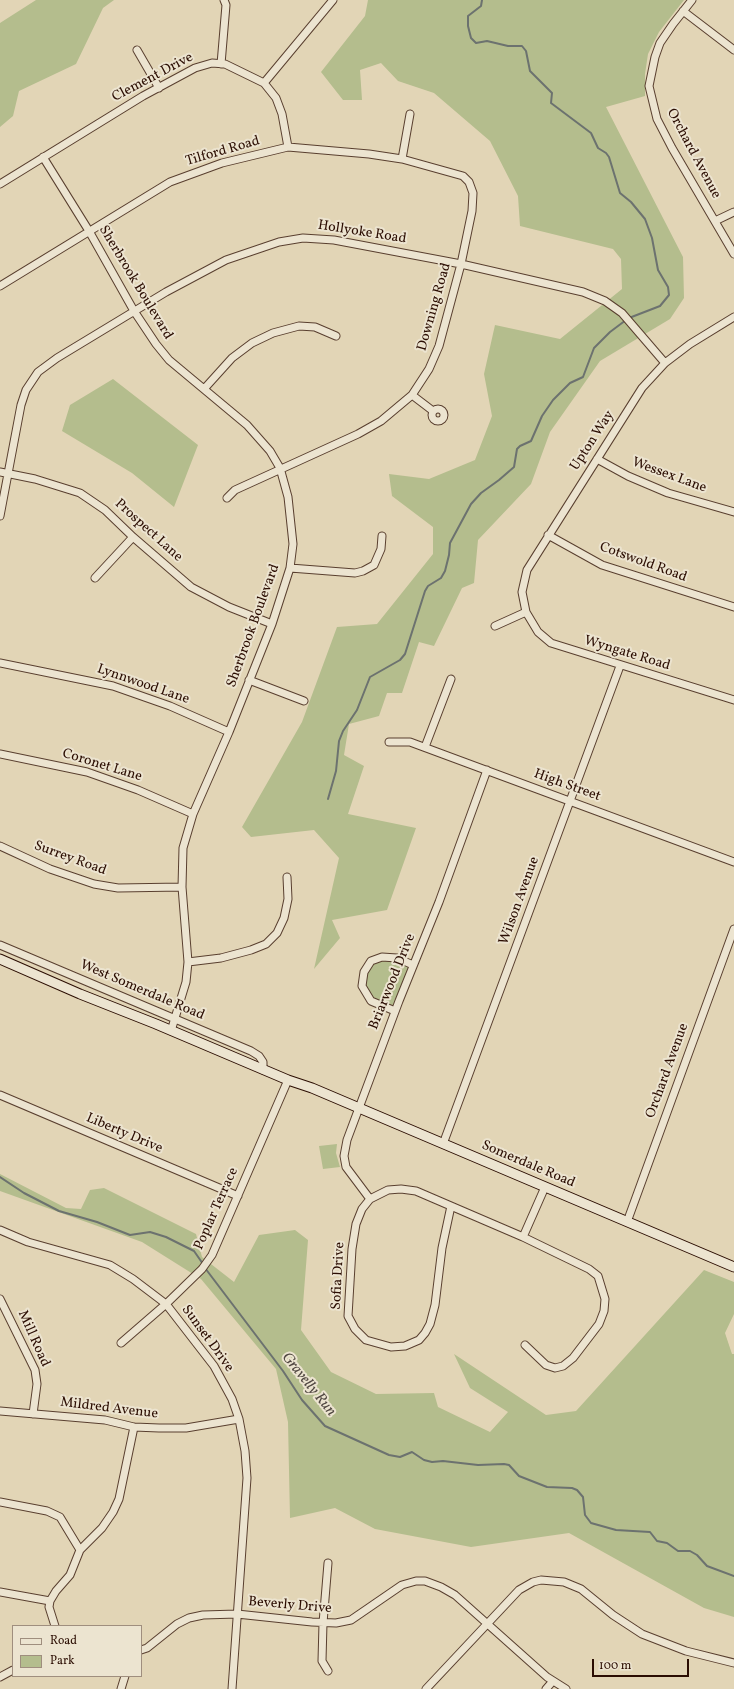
<!DOCTYPE html>
<html>
<head>
<meta charset="utf-8">
<style>
  body { margin:0 }
  #map { position:relative; width:734px; height:1689px; overflow:hidden; background:#e2d5b6; font-family:Vollkorn,serif }
  canvas { display:block }
  .legend { position:absolute; left:12px; top:1625px; width:130px; height:52px; box-sizing:border-box; background:#ece4d0; border:1px solid #9f8e7e; margin:0; padding:5px 7px; list-style:none; font-size:12px; color:#2b0d02 }
  .legend li { display:flex; align-items:center; gap:8px; height:20px }
  .legend b { width:20px; border:1px solid #9f8e7e }
  .scale { position:absolute; left:592px; top:1659px; width:97px; height:18px; box-sizing:border-box; border:2px solid #2b0d02; border-top:0; padding-left:5px; font-size:12px; line-height:14px; white-space:nowrap; color:#2b0d02; -webkit-text-stroke:3px #ece4d0; paint-order:stroke }
</style>
</head>
<body>
<div id="map">
<canvas width="734" height="1689"></canvas>
<ul class="legend">
<li><b style="height:5px;background:#ece4d0"></b>Road</li>
<li><b style="height:11px;background:#b4bd8d"></b>Park</li>
</ul>
<div class="scale">100 m</div>
</div>
<script>
const g = document.querySelector('canvas').getContext('2d');
g.lineJoin = 'round';
function paint(path, color) { g.fillStyle = color; g.fill(path, 'evenodd'); }
const poly = rows => new Path2D(rows.map(r => 'M' + r).join(''));
function stroke(path, color, width, dash) { g.strokeStyle = color; g.lineWidth = width; g.lineCap = dash ? 'butt' : 'round'; g.setLineDash(dash || []); g.stroke(path); }
function label(font, color, halo, rows, align = 'center') {
  g.font = font + ' Vollkorn,serif'; g.lineWidth = 4; g.setLineDash([]); g.textBaseline = 'middle'; g.strokeStyle = halo; g.fillStyle = color; for (const [text, x, y, turn = 0] of rows) {
    g.save(); g.translate(x, y); g.rotate((+turn || 0) * Math.PI / 180); g.textAlign = isNaN(turn) ? turn : align; if (halo) g.strokeText(text, 0, 0); g.fillText(text, 0, 0); g.restore();
  }
}
paint(poly([
  [36,0,114,0,103,8,76,64,19,91,13,116,0,127,0,23],
  [368,0,684,0,659,32,648,54,645,74,645,96,606,107,683,257,684,298,670,319,600,361,550,432,531,484,478,540,474,583,462,588,434,646,419,642,402,693,387,693,379,716,349,724,344,755,364,766,348,814,416,828,387,910,332,920,340,938,314,969,339,858,314,830,251,837,242,827,302,722,337,627,377,624,433,554,433,527,392,496,389,474,429,479,475,460,492,416,484,374,495,325,560,339,622,289,621,259,613,249,520,226,518,196,490,141,434,93,398,81,381,63,360,70,362,100,343,100,321,72,365,16],
  [113,379,198,445,174,507,132,473,62,431,70,405],
  [382,957,413,965,395,1011,377,1004,364,992,367,965],
  [337,1144,336,1153,340,1167,323,1169,319,1146],
  [0,1174,66,1208,81,1209,90,1190,104,1188,196,1234,202,1257,234,1282,259,1235,295,1230,308,1240,301,1330,331,1372,376,1394,434,1393,438,1407,490,1432,508,1412,470,1388,454,1354,546,1415,576,1411,704,1270,734,1282,734,1314,725,1333,732,1354,734,1354,734,1617,704,1608,569,1533,471,1547,375,1529,335,1508,290,1518,288,1422,276,1369,201,1279,142,1242,0,1191]
]), '#b4bd8d');
stroke(poly([
  [482,0,481,6,468,16,468,26,471,38,476,43,487,41,508,46,522,46,526,51,530,71,552,93,551,103,591,133,598,148,606,153,609,157,620,193,631,202,645,219,652,238,658,270,668,287,669,295,660,306,629,318],
  [328,799,336,771,339,741,343,731,357,710,370,677,400,660,405,654,425,591,428,586,441,578,445,571,449,555,450,543,471,504,481,493,499,480,514,467,517,449,520,446,531,441,542,416,553,400,570,383,583,377,594,348,610,332,626,320],
  [0,1177,24,1193,59,1211,97,1222,130,1235,150,1232,166,1237,194,1251,203,1264],
  [205,1268,283,1371,302,1400,325,1426,389,1455,400,1457,412,1452,424,1460,432,1462,443,1461,478,1465,504,1464,509,1465,519,1476,547,1487,572,1488,577,1490,583,1497,585,1515,591,1523,616,1530,650,1532,657,1541,667,1543,678,1551,690,1551,697,1555,707,1566,734,1576]
]), '#6c726f', 2);
const minor = poly([
  [692,0,673,24,660,43,655,57,649,86,657,119,672,148,734,254],
  [683,11,734,50],
  [137,50,159,88],
  [221,64,226,5,224,0],
  [264,83,333,0],
  [43,157,89,231,134,311,156,344,169,360,247,425,270,451,280,468,288,497,293,544,290,568,272,624,229,732,193,814,183,848,182,887,188,962,186,982,171,1031],
  [402,159,410,114],
  [0,184,143,96,195,68,212,63,225,64,264,83,276,98,282,114,288,147],
  [715,221,734,212],
  [0,286,170,182,222,163,288,147,369,154,402,159,463,176,469,182,473,193,472,211,461,264,439,346,429,369,412,395,381,421,358,434,235,490,227,498],
  [734,317,690,344,665,363,642,388,527,570,522,592,526,612,538,632,551,643,734,700],
  [204,389,232,358,252,343,273,333,299,326,315,327,336,336],
  [412,395,433,411],
  '432 415a6 6 0 1 1 12 0a6 6 0 1 1-12 0Z',
  [597,459,628,476,668,493,734,512],
  [0,472,35,479,80,493,105,510,133,537,191,587,229,607,272,624],
  [0,516,21,405,26,390,38,372,57,358,166,292,226,260,279,242,303,238,334,240,461,264,583,292,605,301,622,313,665,363],
  [548,535,602,565,734,607],
  [290,568,355,573,363,571,374,565,381,549,382,536],
  [95,578,133,537],
  [495,626,526,612],
  [0,663,113,686,170,706,229,732],
  [249,680,304,701],
  [389,742,410,742,734,862],
  [425,747,451,679],
  [0,754,87,772,138,790,193,814],
  [0,846,50,869,94,884,118,888,182,887],
  [0,945,251,1051,259,1056,263,1062,263,1070],
  [188,962,221,958,251,950,266,944,277,933,284,918,288,899,287,877],
  [395,1011,371,1001,362,986,364,972,371,961,382,957,397,958,413,965],
  [0,1095,238,1196],
  [443,1144,620,666],
  [370,1199,346,1167,344,1156,347,1140,399,1001,439,902,487,770],
  [451,1206,442,1248,435,1305,430,1324,425,1333,419,1340,405,1346,391,1347,366,1340,355,1329,348,1316,352,1249,356,1224,362,1209,370,1199,388,1190,401,1189,416,1191,523,1237,589,1269,598,1276,605,1299,604,1311,599,1324,573,1358,563,1366,555,1368,546,1365,525,1345],
  [627,1222,734,929],
  [0,1230,28,1242,110,1265,133,1279,166,1304,214,1366,232,1399,239,1419,245,1451,247,1478,232,1689],
  [523,1237,545,1187],
  [0,1299,35,1370,37,1384,33,1414],
  [121,1343,166,1304,202,1269,212,1255,288,1080],
  [0,1411,105,1420,134,1427,159,1428,186,1428,239,1419],
  [0,1502,47,1511,60,1517,80,1550],
  [0,1592,50,1601],
  [55,1626,49,1607,50,1601,56,1591,70,1575,80,1550,102,1528,113,1512,119,1499,134,1427],
  [141,1650,147,1648,177,1624,189,1618,203,1615,237,1614,312,1622,336,1623,351,1620,402,1585,416,1581,425,1581,441,1587,455,1595,547,1677,566,1689],
  [328,1671,322,1661,323,1623,328,1563],
  [0,1677,13,1670],
  [121,1689,125,1676],
  [426,1689,519,1590,533,1582,541,1580,564,1582,581,1589,613,1615,642,1634,686,1651,734,1663],
  [546,1689,553,1681]
]);
const secondary = poly([
  [0,959,80,994,156,1024,288,1080,312,1088,734,1267]
]);
stroke(minor, '#593f2f', 9);
stroke(secondary, '#2b0d02', 11);
stroke(minor, '#ece4d0', 7);
stroke(secondary, '#ece4d0', 9);
label('14px', '#2b0d02', '#ece4d0', [
  ["Clement Drive",153,78,-28],
  ["Tilford Road",223,152,-16],
  ["Orchard Avenue",693,154,62],
  ["Hollyoke Road",362,233,9],
  ["Sherbrook Boulevard",135,283,59],
  ["Downing Road",435,307,-74],
  ["Upton Way",593,441,-57],
  ["Wessex Lane",669,476,20],
  ["Prospect Lane",148,531,42],
  ["Cotswold Road",643,563,20],
  ["Sherbrook Boulevard",254,626,-70],
  ["Wyngate Road",627,654,17],
  ["Lynnwood Lane",143,685,19],
  ["Coronet Lane",102,766,17],
  ["High Street",567,786,20],
  ["Surrey Road",70,859,20],
  ["Wilson Avenue",520,901,-70],
  ["Briarwood Drive",393,982,-68],
  ["West Somerdale Road",142,991,23],
  ["Orchard Avenue",668,1071,-70],
  ["Liberty Drive",124,1134,23],
  ["Somerdale Road",528,1165,23],
  ["Poplar Terrace",217,1209,-66],
  ["Sofia Drive",339,1276,-87],
  ["Mill Road",33,1339,66],
  ["Sunset Drive",207,1339,54],
  ["Mildred Avenue",109,1409,7],
  ["Beverly Drive",290,1606,5]
]);
label('italic 15px', '#514842', '#ece4d0', [
  ["Gravelly Run",308,1385,51]
]);
</script>
</body>
</html>
